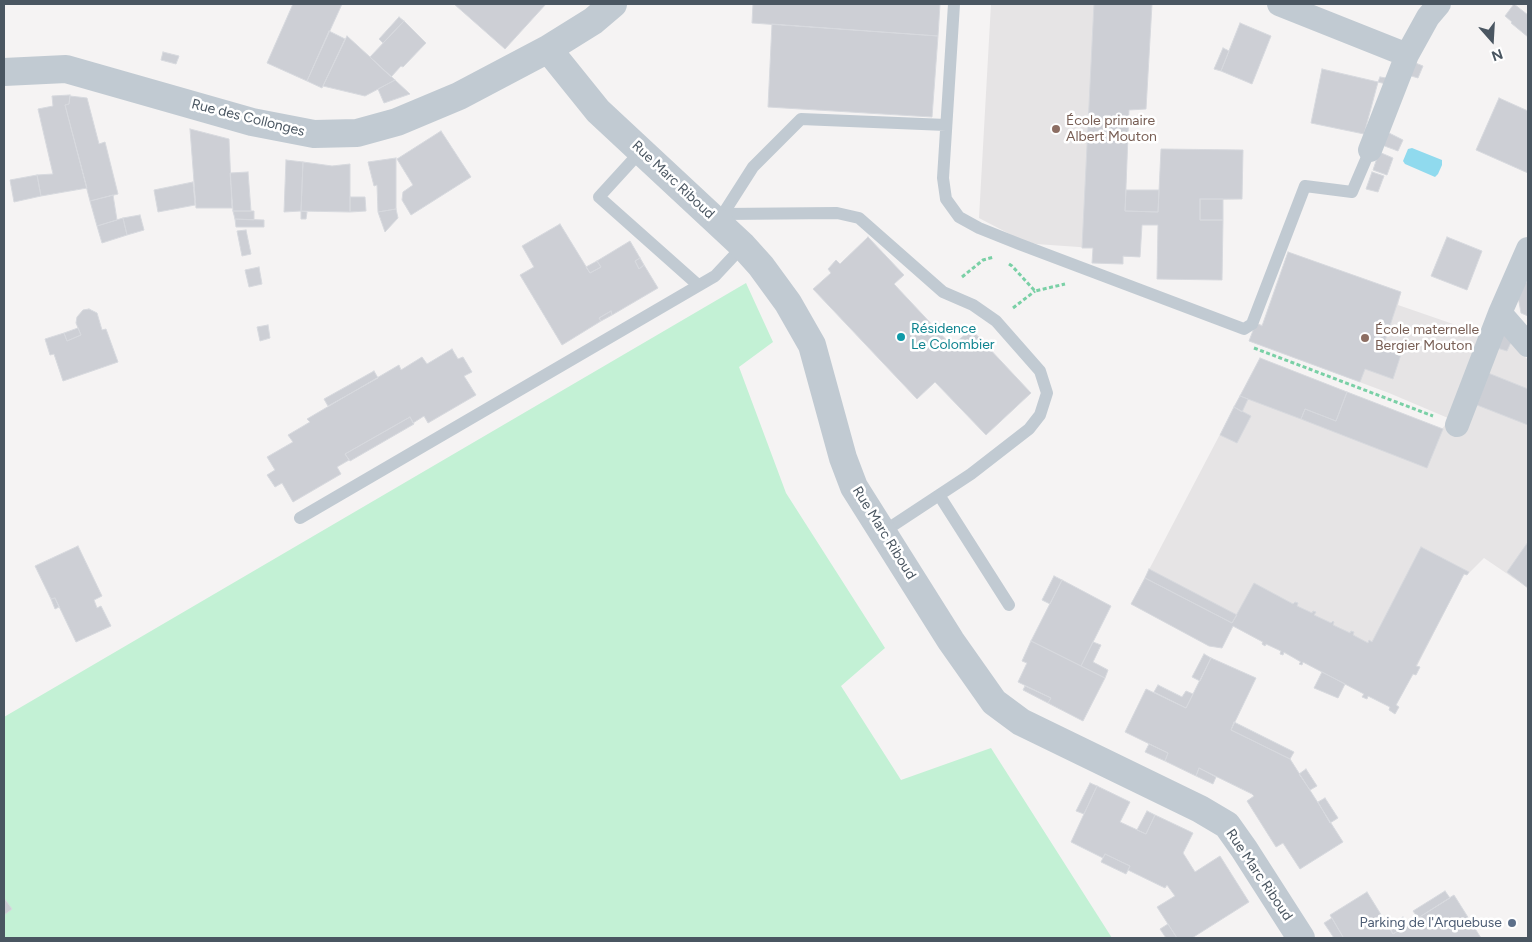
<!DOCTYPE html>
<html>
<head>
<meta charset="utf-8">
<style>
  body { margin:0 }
  #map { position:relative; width:1532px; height:942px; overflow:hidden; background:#f5f3f3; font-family:Figtree,sans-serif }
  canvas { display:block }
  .frame { position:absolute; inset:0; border:5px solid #4a5661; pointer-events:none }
  .north { position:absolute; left:1467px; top:15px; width:50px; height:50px; -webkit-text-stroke:4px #fff; paint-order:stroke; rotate:161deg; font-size:14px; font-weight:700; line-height:20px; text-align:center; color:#4a5661 }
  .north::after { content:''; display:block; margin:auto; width:18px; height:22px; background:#4a5661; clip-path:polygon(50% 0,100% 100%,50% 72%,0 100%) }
</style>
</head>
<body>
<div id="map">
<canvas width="1532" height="942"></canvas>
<div class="frame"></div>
<div class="north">N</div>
</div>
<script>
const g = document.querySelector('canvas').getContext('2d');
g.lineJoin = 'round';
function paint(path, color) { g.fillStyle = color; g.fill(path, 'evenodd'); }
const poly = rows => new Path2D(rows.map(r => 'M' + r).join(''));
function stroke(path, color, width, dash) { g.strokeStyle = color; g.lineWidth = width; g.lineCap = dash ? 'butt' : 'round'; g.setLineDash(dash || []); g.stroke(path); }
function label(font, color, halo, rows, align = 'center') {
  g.font = font + ' Figtree,sans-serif'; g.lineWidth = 5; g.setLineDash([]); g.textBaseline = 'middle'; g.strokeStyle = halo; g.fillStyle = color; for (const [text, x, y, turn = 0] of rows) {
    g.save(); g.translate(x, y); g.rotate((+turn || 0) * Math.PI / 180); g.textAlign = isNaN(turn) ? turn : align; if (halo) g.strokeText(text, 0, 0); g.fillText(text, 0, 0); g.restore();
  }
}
paint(poly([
  [991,4,1152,4,1146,109,1129,110,1126,190,1159,190,1161,149,1243,150,1242,199,1223,200,1222,280,1157,279,1158,225,1142,225,1140,257,1123,257,1123,264,1093,248,1036,244,1021,240,979,218],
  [1288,252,1401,292,1398,305,1482,334,1448,418,1389,393,1249,341,1256,323,1263,325],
  [1502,333,1506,334,1528,360,1528,588,1484,558,1467,575,1464,574,1417,666,1420,667,1416,675,1413,674,1396,705,1399,707,1395,714,1389,710,1390,707,1369,696,1367,699,1362,697,1364,694,1345,684,1338,698,1314,688,1322,672,1303,662,1302,665,1299,664,1300,661,1284,653,1283,655,1280,654,1281,651,1267,644,1265,646,1262,644,1262,642,1233,626,1222,648,1209,646,1131,604,1260,358,1442,429,1445,425,1466,432]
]), '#e6e4e5');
paint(poly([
  [746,283,773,342,739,367,786,493,885,648,841,686,901,780,991,748,1112,938,4,938,4,717]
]), '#c3f1d5');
paint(poly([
  [1412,148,1442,160,1442,165,1438,174,1435,177,1405,164,1403,161,1408,149]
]), '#90daee');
const building = poly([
  [293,4,342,4,307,81,267,63,293,4],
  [454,4,546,4,505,49,454,4],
  [753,4,940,4,938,36,752,23,753,4],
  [1094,4,1152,4,1146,109,1129,110,1125,211,1158,212,1161,149,1243,150,1242,199,1200,199,1200,220,1223,220,1222,280,1157,279,1158,225,1142,225,1140,257,1123,256,1123,264,1092,263,1093,248,1082,248,1094,4],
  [1514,4,1528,15,1528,37,1511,23,1512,22,1505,16,1514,4],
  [399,17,404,21,383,43,379,39,399,17],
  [404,21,426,43,403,67,401,66,391,77,370,57,404,21],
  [1240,23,1271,36,1252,84,1221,71,1240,23],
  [772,24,938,36,932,117,768,107,772,24],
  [329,31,345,39,322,88,307,81,329,31],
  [347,36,370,57,395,80,365,96,323,86,347,36],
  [1223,48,1229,51,1221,71,1214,69,1223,48],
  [163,52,179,56,176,64,161,60,163,52],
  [1413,62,1423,66,1418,78,1408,75,1413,62],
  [1322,69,1378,82,1364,134,1311,123,1322,69],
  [1380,77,1392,79,1390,85,1378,82,1380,77],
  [395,80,410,94,384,103,378,89,395,80],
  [70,95,69,104,65,105,87,188,41,196,37,175,53,174,38,109,53,106,52,96,70,95],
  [70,96,87,98,99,144,105,142,118,194,90,201,65,105,69,104,70,96],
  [1499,98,1528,111,1528,173,1476,150,1499,98],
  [190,129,229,139,232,208,196,208,190,129],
  [441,131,471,177,411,215,402,200,403,192,413,185,397,159,441,131],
  [1387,132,1403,140,1398,151,1382,145,1387,132],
  [1379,152,1393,158,1387,175,1373,170,1379,152],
  [396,158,396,209,378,212,377,185,374,186,368,162,396,158],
  [286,160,303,162,301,211,284,212,286,160],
  [303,162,332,166,350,164,350,212,301,211,303,162],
  [248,172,251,211,233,211,230,173,248,172],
  [1372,172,1384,176,1378,192,1366,189,1372,172],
  [37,175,41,196,14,202,10,180,37,175],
  [193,182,195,205,158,212,154,190,193,182],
  [1126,190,1159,190,1158,212,1125,211,1126,190],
  [113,195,117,220,97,226,90,201,113,195],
  [350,197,365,197,366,211,350,212,350,197],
  [1200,199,1223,199,1223,220,1200,220,1200,199],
  [396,209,398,218,385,232,378,212,396,209],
  [233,211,254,211,254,220,235,219,233,211],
  [301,211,307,212,306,219,301,219,301,211],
  [140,215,144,230,127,235,123,218,140,215],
  [123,218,127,235,102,243,97,226,123,218],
  [235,219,264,220,264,227,236,227,235,219],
  [560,224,590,273,601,267,597,261,630,241,640,258,635,261,639,269,644,265,658,288,612,315,611,311,599,318,601,321,562,345,520,275,534,267,522,246,560,224],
  [246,230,251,254,242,256,237,231,246,230],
  [868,237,904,275,894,284,952,346,971,329,1031,393,986,435,935,382,917,399,813,289,831,273,828,269,836,260,840,264,868,237],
  [1447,237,1482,251,1467,290,1431,276,1447,237],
  [1288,252,1401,292,1384,344,1402,351,1393,379,1365,369,1360,382,1249,341,1256,323,1262,326,1288,252],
  [640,258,644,265,639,269,635,261,640,258],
  [597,261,601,267,590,273,586,267,597,261],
  [259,267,262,284,249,287,245,270,259,267],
  [1522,280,1528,283,1528,316,1521,313,1517,291,1522,280],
  [89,309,97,313,102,330,106,329,118,362,63,381,54,354,50,355,45,339,64,333,67,341,81,335,76,323,77,317,83,310,89,309],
  [611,311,612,315,601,321,599,318,611,311],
  [268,325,270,338,260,341,257,327,268,325],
  [78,328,81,335,67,341,64,333,78,328],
  [1502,333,1512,340,1507,351,1497,348,1502,333],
  [452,349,458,359,463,357,472,372,464,376,476,395,428,423,424,416,413,423,410,417,345,454,349,460,337,467,341,474,293,502,282,483,275,487,267,475,275,470,267,457,293,442,288,435,310,422,307,419,399,365,401,370,422,357,427,364,452,349],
  [1260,358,1347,392,1336,421,1305,409,1301,419,1240,396,1260,358],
  [374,371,378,378,328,406,324,399,374,371],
  [1488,373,1528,389,1528,425,1477,405,1488,373],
  [1347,392,1443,429,1427,468,1301,419,1305,409,1336,421,1347,392],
  [1240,396,1248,399,1242,412,1234,407,1240,396],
  [1234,407,1251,416,1237,443,1220,435,1234,407],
  [410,417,414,424,350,461,345,454,410,417],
  [1528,542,1528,588,1507,572,1528,542],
  [78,546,102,596,94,600,97,608,101,606,111,626,76,642,55,598,51,599,35,566,78,546],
  [1421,547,1469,572,1467,575,1464,574,1416,666,1420,667,1416,675,1413,674,1396,705,1399,707,1395,714,1389,710,1390,707,1368,696,1367,699,1362,697,1364,694,1303,662,1302,665,1299,664,1301,662,1284,652,1283,655,1280,654,1281,651,1266,644,1265,646,1262,644,1263,642,1233,626,1222,648,1209,646,1131,604,1145,578,1232,623,1254,583,1293,604,1295,602,1298,603,1297,606,1312,613,1313,611,1316,612,1314,615,1331,623,1333,621,1334,622,1333,625,1350,633,1351,631,1354,632,1353,635,1368,643,1369,640,1372,642,1421,547],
  [1149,569,1237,615,1232,623,1145,578,1149,569],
  [1054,576,1062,580,1050,604,1042,600,1054,576],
  [1062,580,1111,606,1081,666,1031,641,1062,580],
  [55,598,59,607,55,609,51,599,55,598],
  [1031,641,1105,678,1083,721,1048,703,1051,698,1018,682,1027,663,1022,661,1031,641],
  [1093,642,1101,645,1093,662,1108,670,1105,678,1081,666,1093,642],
  [1204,654,1211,658,1200,681,1192,677,1204,654],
  [1211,658,1256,678,1231,730,1290,759,1343,842,1300,869,1283,843,1276,847,1247,801,1254,796,1252,794,1199,768,1196,776,1165,761,1168,753,1125,732,1146,689,1186,708,1211,658],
  [1322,672,1345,684,1338,698,1314,688,1322,672],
  [1158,685,1182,697,1186,691,1193,694,1186,708,1154,692,1158,685],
  [1025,686,1051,698,1048,703,1023,690,1025,686],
  [1234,722,1294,752,1290,759,1231,730,1234,722],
  [1149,744,1168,753,1165,761,1145,752,1149,744],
  [1199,768,1216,777,1213,784,1196,776,1199,768],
  [1306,769,1317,786,1310,790,1299,774,1306,769],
  [1090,783,1097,786,1084,814,1076,811,1090,783],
  [1097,786,1130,802,1120,822,1146,834,1155,815,1193,833,1183,853,1195,872,1220,856,1249,902,1192,938,1177,938,1157,907,1175,896,1167,885,1165,888,1128,870,1130,866,1105,854,1103,858,1071,842,1097,786],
  [1325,798,1338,818,1330,823,1318,802,1325,798],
  [1147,811,1155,815,1146,834,1137,830,1147,811],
  [1105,854,1130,866,1126,874,1101,862,1105,854],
  [1445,891,1450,898,1418,918,1413,911,1445,891],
  [1367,892,1393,934,1454,895,1481,938,1341,938,1343,937,1330,915,1367,892],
  [4,898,12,909,4,915,4,898],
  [1403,917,1408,925,1393,934,1389,926,1403,917],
  [1332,918,1343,937,1341,938,1334,938,1324,923,1332,918],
  [1168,924,1177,938,1166,938,1160,929,1168,924]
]);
paint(building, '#cdcfd5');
stroke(building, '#d7d9de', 1);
stroke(poly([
  [1009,264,1012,266,1035,291,1065,284],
  [962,277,983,260,994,257],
  [1013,308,1035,291],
  [1254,348,1433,416]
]), '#7ad0a6', 3, [4, 2.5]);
stroke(poly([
  [954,4,943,178,946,199,959,217,979,228,1019,244,1244,329,1252,324,1305,186,1352,192,1370,150],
  [641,151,599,197,698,285],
  [723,214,753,167,801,119,946,125],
  [717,222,723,214,837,213,859,218,943,292,973,305,996,321,1040,371,1047,393,1040,415,1029,429,971,474,883,532],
  [939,495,1009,605],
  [300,518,715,276,743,246]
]), '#c1cad2', 12);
stroke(poly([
  [1279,4,1407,55],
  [1370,150,1407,55,1428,17,1439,4],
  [1500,313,1528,345],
  [1457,425,1500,313,1528,249]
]), '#c1cad2', 24);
stroke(poly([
  [548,49,598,111,743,246,761,266,788,303,812,345,843,458,854,487,951,641,994,702,1021,722,1200,809,1227,825,1244,849,1301,938],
  [4,72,66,69,252,122,314,134,357,133,397,122,459,96,548,49,593,21,613,4]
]), '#c1cad2', 28);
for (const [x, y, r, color] of [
  [1056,129,5,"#8d6e63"],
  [901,337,5,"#0f9aa8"],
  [1365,338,5,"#8d6e63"],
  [1512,923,5,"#5c6f8a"]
]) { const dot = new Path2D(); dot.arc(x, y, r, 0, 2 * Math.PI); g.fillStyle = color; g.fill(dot); stroke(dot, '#fff', 2); }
label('14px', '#4a5661', '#fff', [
  ["Rue des Collonges",248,118,14],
  ["Rue Marc Riboud",673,180,43],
  ["Rue Marc Riboud",884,533,58],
  ["Rue Marc Riboud",1259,875,56]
]);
label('14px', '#785e54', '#fff', [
  ["École primaire",1066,121],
  ["Albert Mouton",1066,137],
  ["École maternelle",1375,330],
  ["Bergier Mouton",1375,346]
], 'left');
label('14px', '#0d838f', '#fff', [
  ["Résidence",911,329],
  ["Le Colombier",911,345]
], 'left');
label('14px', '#4e5e75', '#fff', [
  ["Parking de l'Arquebuse",1502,923]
], 'right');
</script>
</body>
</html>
